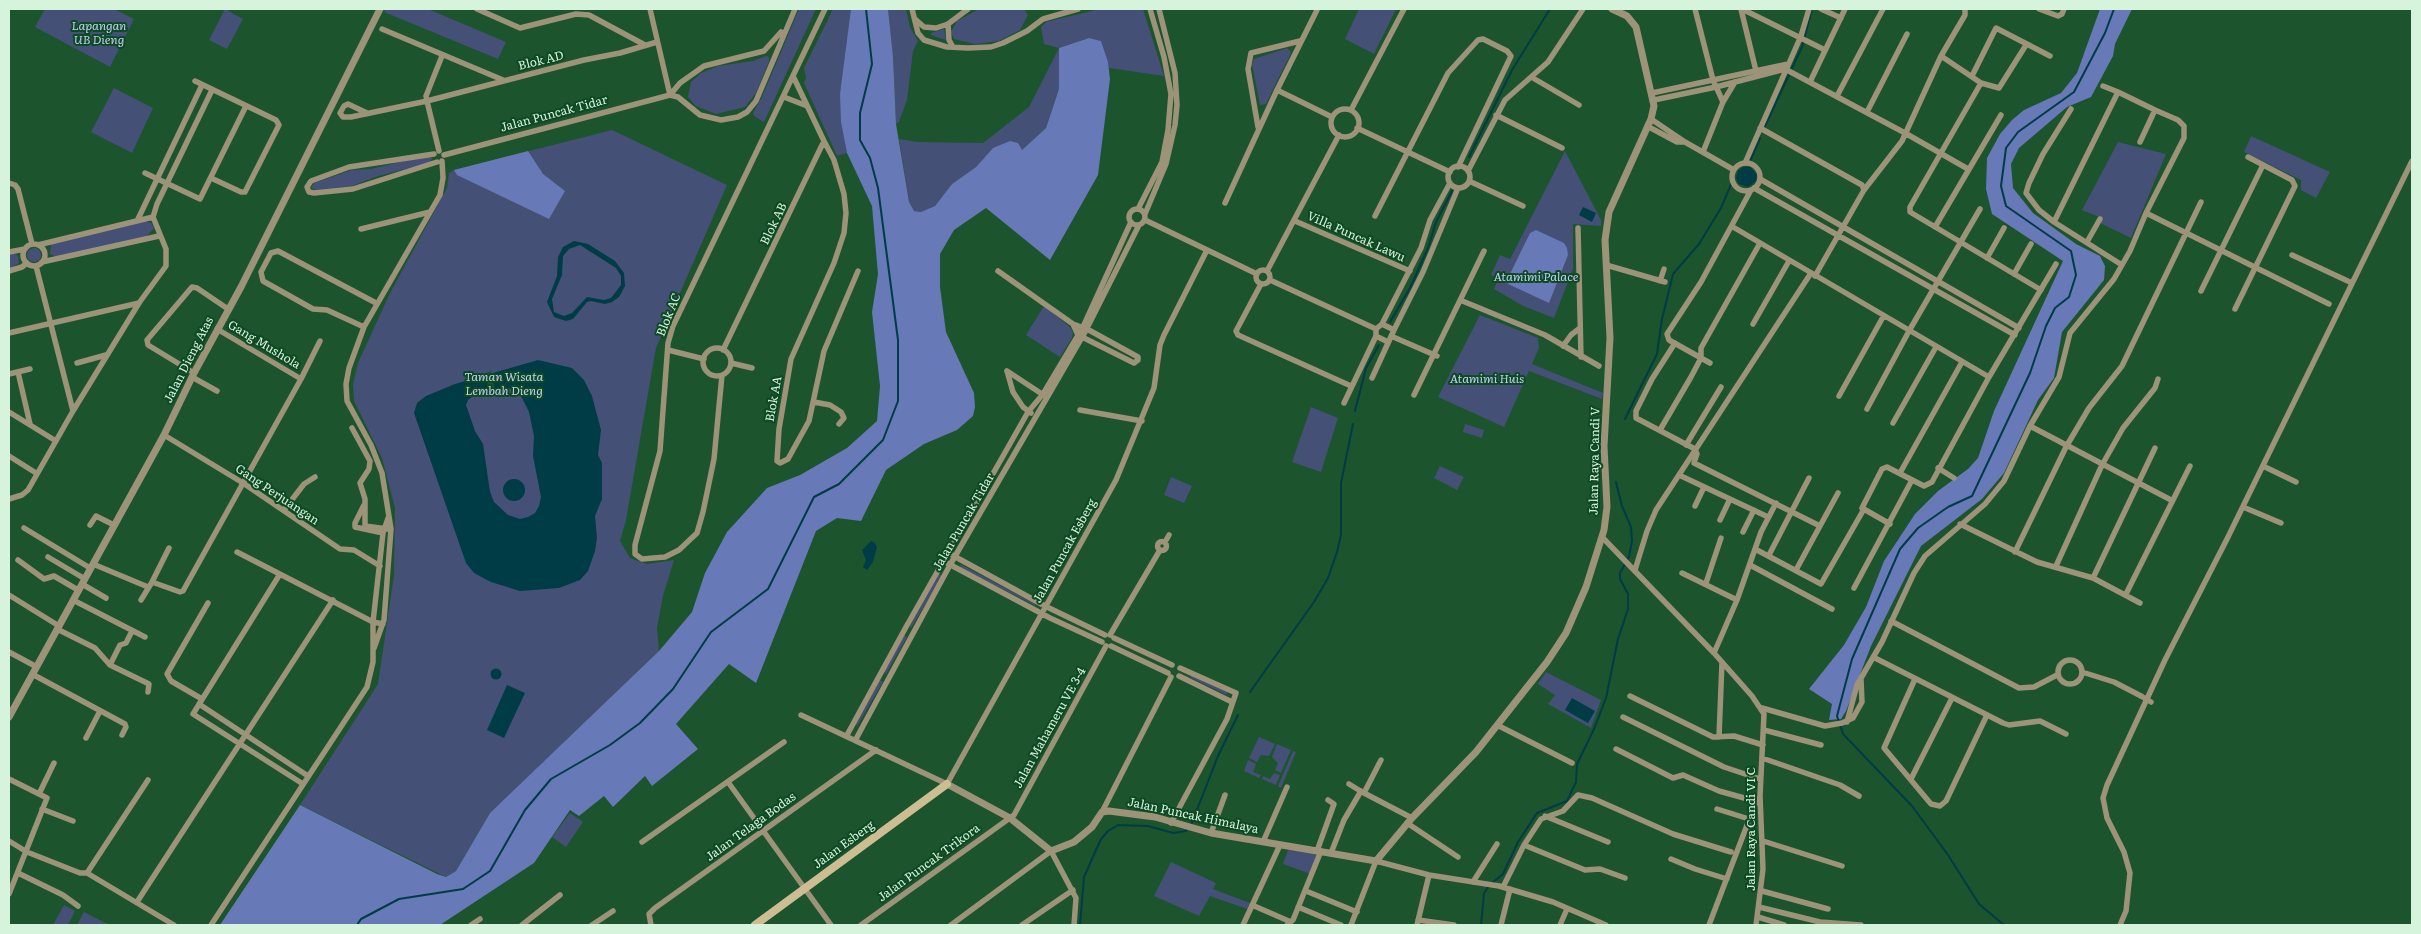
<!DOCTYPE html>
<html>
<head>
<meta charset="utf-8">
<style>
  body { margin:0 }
  #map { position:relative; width:2421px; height:934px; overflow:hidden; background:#1b542d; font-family:Literata,serif }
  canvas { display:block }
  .frame { position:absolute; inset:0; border:10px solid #d6f3dc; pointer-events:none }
</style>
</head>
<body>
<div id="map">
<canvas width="2421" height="934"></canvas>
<div class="frame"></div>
</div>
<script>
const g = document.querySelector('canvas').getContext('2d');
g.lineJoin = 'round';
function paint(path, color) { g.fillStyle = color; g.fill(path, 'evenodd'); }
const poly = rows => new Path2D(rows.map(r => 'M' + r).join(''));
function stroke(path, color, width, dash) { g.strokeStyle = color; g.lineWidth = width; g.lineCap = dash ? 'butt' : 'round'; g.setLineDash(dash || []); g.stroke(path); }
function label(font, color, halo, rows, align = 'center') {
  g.font = font + ' Literata,serif'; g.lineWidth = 4; g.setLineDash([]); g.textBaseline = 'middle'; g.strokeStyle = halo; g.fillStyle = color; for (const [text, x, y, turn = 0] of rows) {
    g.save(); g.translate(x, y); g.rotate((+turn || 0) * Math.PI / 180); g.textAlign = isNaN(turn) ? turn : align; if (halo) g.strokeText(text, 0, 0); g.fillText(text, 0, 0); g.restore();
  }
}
paint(poly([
  [45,9,114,9,134,19,110,67,35,27],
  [225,9,243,19,227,49,209,40],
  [386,9,428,9,506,42,498,59,384,12],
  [799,9,816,9,764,122,754,116,753,113,762,97],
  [833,9,851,9,845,142,847,153,837,156,804,83,806,78,804,68],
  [888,9,906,9,910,27,918,41,913,51,907,100,899,122,896,124,893,56],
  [979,9,1024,9,1028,15,1020,30,999,41,975,44,954,39,951,32,957,21],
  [1100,9,1143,9,1164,76,1109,68,1101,41,1089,38,1059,48,1059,89,1046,128,1022,150,993,148,976,167,952,184,935,206,922,212,914,211,909,202,899,139,918,142,983,143,1029,107,1059,48,1044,44,1041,27,1046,22],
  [1359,9,1396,9,1374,54,1345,39],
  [944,29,946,40,931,35,931,33],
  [1287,48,1291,52,1290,55,1266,104,1260,105,1252,64,1254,59],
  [766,56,769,57,769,61,756,93,745,107,716,114,696,106,688,97,691,82,701,73,718,66,753,61],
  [114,88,153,108,132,153,91,132],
  [612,130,727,185,656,348,626,520,620,541,630,558,647,564,674,560,663,596,657,628,659,651,563,745,490,813,456,871,446,877,300,805,378,684,394,575,395,508,382,458,354,401,353,384,358,363,390,293,447,188,449,173,454,170],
  [2251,136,2330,172,2316,198,2301,190,2301,180,2244,152],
  [2118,142,2166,154,2131,238,2100,223,2102,218,2082,210],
  [1565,151,1601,220,1601,226,1573,224,1573,269,1554,318,1523,306,1494,289,1498,279,1491,275,1500,255,1510,259],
  [429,155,432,159,429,163,378,176,352,186,316,190,311,188,314,183,352,170,371,169],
  [146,221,151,223,154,228,147,236,56,257,50,254,51,244],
  '27 255a7 7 0 1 1 14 0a7 7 0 1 1-14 0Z',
  [14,253,18,256,19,263,9,269,9,254],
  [1044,306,1070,327,1073,332,1072,338,1060,357,1026,335],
  [1480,315,1538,338,1539,348,1532,364,1603,393,1602,399,1529,371,1504,427,1438,397],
  [1311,407,1338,418,1321,472,1292,462],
  [1465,424,1484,430,1482,438,1463,432],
  [1440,466,1464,477,1457,490,1434,478],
  [1171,477,1192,486,1184,503,1164,495],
  [960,564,1035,604,1036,606,961,568],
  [939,574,942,576,911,628,910,626],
  [904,635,907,637,886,674,884,671],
  [1546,672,1601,700,1591,728,1548,704,1555,695,1538,684],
  [1191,675,1227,692,1227,695,1191,678],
  [880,680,883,682,857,726,856,724],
  [1259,737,1275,744,1269,756,1261,755,1257,762,1249,758],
  [1277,744,1291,750,1281,773,1275,770,1278,763,1272,757],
  [1293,751,1296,752,1281,788,1278,786],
  [1248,760,1256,764,1253,772,1261,775,1259,778,1244,771],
  [1274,773,1280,775,1276,785,1262,779,1263,776,1270,779],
  [570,813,583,822,566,847,552,837],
  [1288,850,1319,853,1311,874,1283,864],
  [1171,862,1216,883,1213,889,1250,903,1247,909,1210,896,1199,916,1154,896],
  [64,905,75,911,68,925,53,925],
  [84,912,109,925,77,925]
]), '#445076');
paint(poly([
  [851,9,888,9,893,56,896,124,909,202,914,211,921,212,935,206,952,184,976,167,993,148,1010,141,1018,143,1022,150,1046,128,1059,89,1059,48,1089,38,1101,41,1108,62,1110,79,1098,175,1050,260,986,208,954,230,940,254,940,287,946,332,974,393,975,407,973,416,957,430,924,444,886,470,861,521,837,518,816,531,756,683,729,664,676,724,698,749,652,786,645,776,613,807,604,796,579,816,570,810,534,863,440,925,220,925,300,805,437,874,446,877,456,871,490,813,659,651,692,612,705,573,727,532,767,488,800,475,847,448,877,421,880,386,872,312,878,274,872,206,847,153,841,122,840,94],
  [2100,9,2132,9,2115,44,2113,56,2091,97,2067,107,2019,148,2011,164,2013,188,2033,213,2076,244,2100,256,2105,266,2104,280,2062,332,2054,378,2038,400,2004,473,1982,499,1921,546,1871,646,1846,711,1841,719,1829,720,1832,704,1809,689,1844,645,1866,607,1884,561,1915,514,1938,491,1968,469,1978,458,1994,411,2063,261,1992,214,1986,189,1987,158,2000,134,2012,120,2024,110,2061,93,2077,73],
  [528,151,543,174,565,191,549,219,457,175,454,170],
  [1536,230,1564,243,1567,248,1568,255,1549,303,1508,284,1507,280,1530,233]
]), '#6779b6');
paint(poly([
  [1743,167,1750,167,1757,174,1756,181,1748,187,1739,184,1736,178,1738,171],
  [1583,207,1596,213,1592,222,1579,215],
  [574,241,588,244,615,261,624,273,625,286,619,297,612,302,605,304,591,301,587,302,573,319,566,321,554,317,547,302,557,276,558,257,563,247],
  [580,245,616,268,621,276,621,285,611,298,604,300,587,297,572,313,564,316,554,312,552,299,562,275,563,256,569,249],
  [538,360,572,368,584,380,592,396,601,430,598,455,602,463,602,499,595,516,597,538,595,551,588,571,580,580,559,588,520,591,491,582,474,573,466,563,414,413,417,403,426,396,455,384],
  [509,388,520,394,529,412,534,436,533,456,541,497,539,506,535,513,528,517,520,519,508,515,494,502,490,492,483,444,475,431,466,405,468,400,477,393],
  '503 490a11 11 0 1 1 22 0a11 11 0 1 1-22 0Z',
  [871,541,874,542,877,547,873,562,867,570,863,567,866,560,862,550],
  '490.5 674a5.5 5.5 0 1 1 11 0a5.5 5.5 0 1 1-11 0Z',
  [507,685,525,693,504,738,487,730],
  [1572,698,1595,711,1588,723,1565,710]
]), '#003c45');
paint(poly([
  [491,371,495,390,489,392,486,373]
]), '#1b542d');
stroke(poly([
  [1765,126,1802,47,1812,9],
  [1469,157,1512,70,1550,9],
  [1751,159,1760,138],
  [1390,322,1410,288,1428,248,1436,222,1452,191],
  [1355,411,1366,368,1379,345],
  [1625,419,1657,354,1662,319,1673,274,1699,244,1721,208,1732,182],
  [1250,692,1314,602,1328,578,1337,552,1341,535,1341,483,1353,424],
  [1191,825,1218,756,1238,715],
  [1492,883,1503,874,1518,842,1537,813,1567,801,1576,782,1577,764,1594,729,1606,698,1618,639,1628,609,1628,594,1620,579,1620,573,1629,557,1632,541,1631,527,1622,506,1616,482],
  [357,925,361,919,399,899,463,889,490,871,525,810,551,779,610,745,640,723,673,689,711,632,768,589,814,497,839,484,883,440,898,401,898,340,878,188,870,158,860,140,860,113,872,64,866,9],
  [1080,925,1084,877,1101,839,1108,831,1118,825,1148,826,1173,833,1186,831,1188,828],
  [1481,925,1484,893,1489,886],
  [2004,925,1979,904,1948,855,1912,806,1843,734,1837,716,1852,659,1900,549,1918,528,1948,507,1972,496,2030,373,2046,326,2055,308,2069,297,2076,275,2071,251,2006,206,2001,186,2006,148,2018,132,2074,92,2105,33,2114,9]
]), '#003c45', 2);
stroke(poly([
  [477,9,520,28,576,14,589,15,645,45],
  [650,9,670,95],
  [912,9,918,33,924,40,947,47,968,48,991,47,1003,43,1027,31,1043,19,1078,9],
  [1695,9,1713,80,1723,102],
  [1741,9,1757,75],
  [1742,9,1825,50],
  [1821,9,1841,18],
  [2039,9,2058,16,2062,14,2064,9],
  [915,19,924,27,936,28,948,24,968,9],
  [948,24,949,40,953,47],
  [382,29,503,80],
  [1941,56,1981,83,1999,88,2026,45],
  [1972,76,1996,28,2050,56],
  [1533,78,1579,105],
  [195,81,276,120,279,125,245,192,241,192,211,178],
  [1810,82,1845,9],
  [1981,83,1910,207,1910,212,2041,290],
  [2103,86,2118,92],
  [1277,90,1317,10],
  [1652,93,1788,64],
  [670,95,680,83,704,66,764,51,781,32],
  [1837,96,1883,9],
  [784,97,807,106],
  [1654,100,1716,87,1785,69,1905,133,1968,169],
  [2071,109,2043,154,2029,183,2026,193,2039,210,2054,222,2122,265],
  '1331 123a14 14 0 1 1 28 0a14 14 0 1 1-28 0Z',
  [1351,110,1404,9],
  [1867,112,1907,34],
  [367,113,348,104,344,106,340,113,343,117,351,117,427,101,426,96,442,56],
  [1496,115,1562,148],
  [1651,119,1685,142,1734,170],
  [1647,126,1677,142,1685,142],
  [1258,127,1248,69,1251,53,1300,41],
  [1357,128,1450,172],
  [1760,128,1862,185,1864,190],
  [824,141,834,160,844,194,846,213,844,233,834,263,791,359,779,429,777,461,780,463,788,459,809,421,824,351,858,271],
  [439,151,427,101,584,60,620,53,657,42],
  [1703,152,1723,102,1735,82],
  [434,154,349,167,311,181,307,187,309,192,314,193,353,189,437,162],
  [444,155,670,95,678,97,700,115,721,120,738,117,747,112,756,101,795,9],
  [1745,163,1801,36,1809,9],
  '1732 177a14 14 0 1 1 28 0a14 14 0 1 1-28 0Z',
  '1448 177a11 11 0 1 1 22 0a11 11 0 1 1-22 0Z',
  [1468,171,1505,100,1548,62,1583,9],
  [145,173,200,199,246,106],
  [1760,179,2019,328],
  [1469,181,1523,206],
  [9,183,15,185,18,189,32,244],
  [1754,188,2015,335],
  [1225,203,1277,90,1332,117],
  [1138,209,1162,162,1168,130,1171,94,1164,57,1150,9],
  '1129 217a8 8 0 1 1 16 0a8 8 0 1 1-16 0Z',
  [2146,213,2329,304],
  [1145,214,1166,164,1175,125,1177,105,1175,73,1159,9],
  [1375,216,1448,73,1478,40,1483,39,1507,51,1511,56,1458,167],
  [138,219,202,85],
  [1145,220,1257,274],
  [1295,221,1410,271],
  [2054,222,2118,92,2155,110],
  [1733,227,1989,377],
  [1935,227,2001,115],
  [1578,228,1581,357],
  [361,229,430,212],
  [2087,242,2100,219],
  '23 255a11 11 0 1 1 22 0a11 11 0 1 1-22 0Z',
  [38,245,153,217],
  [9,252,25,249],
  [2292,255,2352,283],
  [1987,258,2004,228],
  [42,262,159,236],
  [1606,265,1665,282],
  '1256 277a7 7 0 1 1 14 0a7 7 0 1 1-14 0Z',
  [9,271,22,267,27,263],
  [998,271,1073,324,1087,329,1138,357,1138,360,1134,363,1078,335,1073,324],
  [1267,271,1339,135],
  [2014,274,2031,244],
  [1815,276,1864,190,1902,141,1941,56,1965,15,1965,9],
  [1270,280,1376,329],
  [1660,281,1664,269],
  [1261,284,1236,331,1238,335,1351,386],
  [2201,291,2263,165],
  [1460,300,1545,335,1599,366],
  [2235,309,2295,186,2292,180,2248,157],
  [1382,324,1421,248,1430,220,1450,183],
  [1753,324,1789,261],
  [364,327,327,310,313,309,263,281,261,272,271,253,278,251,376,303],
  [217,329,301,379],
  [1394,330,1423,272,1458,188],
  [9,333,139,303],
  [1391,336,1437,356],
  [1675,343,1652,379,1636,411,1636,418,1695,449,1697,454,1694,463,1820,526],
  [1563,346,1571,335,1580,328],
  '703 362a14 14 0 1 1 28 0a14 14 0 1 1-28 0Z',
  [668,350,704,359],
  [723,350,824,141,793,76],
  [77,363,106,355],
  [731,363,752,368],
  [1710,363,1669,340,1667,334,1701,282,1751,190],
  [1007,371,1013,392,1023,407,1031,413],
  [1007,371,1045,396],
  [18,372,30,424],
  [194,373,148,345,147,340,192,287,197,288,228,309],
  [9,374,30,369],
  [722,375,714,459,703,512,697,533,679,550,665,557,642,559,635,554,635,545,660,451,668,343,673,326,825,9],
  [192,377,217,391],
  [1372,378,1394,330,1382,324,1376,329,1376,336,1388,342],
  [1414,395,1484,251],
  [1839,396,1883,317],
  [814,402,830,405,841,412,844,418,839,424],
  [1344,403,1376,336],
  [1867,409,1909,331,1980,209],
  [1080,410,1142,421],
  [73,411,139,303,166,266,166,249,153,217,157,204,212,90],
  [9,412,56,441],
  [1893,423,1936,347],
  [2030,426,2171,500],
  [352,428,370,461,369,469,360,483,365,499,365,529],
  [1660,430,1691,377,1701,358,1701,348,1760,243],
  [164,435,243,483,340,549,354,550,380,566],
  [1686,445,1721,387],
  [9,456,36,473],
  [2263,466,2296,482],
  [1938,468,1954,478],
  [1900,473,1962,362],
  [1679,475,1766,516],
  [9,499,22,495,28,490,73,411,36,266],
  [364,505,355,523,355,527,383,533],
  [1695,506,1704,487],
  [2243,507,2281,523],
  [284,510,304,484,315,477],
  [1720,520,1730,499],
  [1890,524,1862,508,1882,469,1887,467,1924,486,1932,482,1989,377,2056,264],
  [1960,524,2037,562,2093,578,2140,603],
  [90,525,96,516,114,525],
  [365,526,388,529],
  [24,528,90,568],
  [1743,532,1754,510],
  [1602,537,1714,653,1752,696,1764,714,1760,796,1763,869,1756,925],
  '1157.5 546a4.5 4.5 0 1 1 9 0a4.5 4.5 0 1 1-9 0Z',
  [1165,542,1169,535],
  [1755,549,1821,584,1864,509],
  [237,552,373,622,383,624],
  [2015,552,2066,447,2089,408,2122,366,2201,202],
  [952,555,1045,606,1105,635],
  [1769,555,1809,478],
  [48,557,85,579],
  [18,560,44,579,54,576,78,590],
  [947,563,1050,618,1102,642],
  [93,564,148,587],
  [1750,565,1832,609],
  [2056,566,2102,465,2123,428,2155,388,2158,379],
  [1635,570,1647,531,1656,510,1811,273],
  [1796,570,1838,493],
  [1682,573,1737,600,1761,532,1776,503],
  [280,574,193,714,303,784],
  [2093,578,2155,448],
  [152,582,169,548],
  [1706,583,1721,538],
  [82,584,106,598],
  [1854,588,1912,480],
  [2126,594,2190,466],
  [9,595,59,626],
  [73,600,145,637],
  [141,600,152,582,180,592,183,591,301,379,320,341],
  [1891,621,2019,688,2034,687,2057,675],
  [57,629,95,648,110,665,149,684,148,692],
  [1110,635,1160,550],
  [1114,638,1172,665],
  [1111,646,1168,673],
  [374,648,384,620,391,529,382,473,371,445,347,401,346,384,349,368,364,327,440,195,443,178,442,161],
  [9,652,35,666],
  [1714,653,1737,600],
  [1873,657,2003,723,2009,725,2040,721,2066,734],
  '2058 672a12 12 0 1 1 24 0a12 12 0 1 1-24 0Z',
  [110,665,120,645,126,643,132,631],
  [2082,672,2114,682,2141,696],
  [32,674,125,724,126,727,122,735],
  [1179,676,1232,702],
  [1915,679,1884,748,1931,804,1940,806,1946,801,1987,715],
  [1630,696,1713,737,1734,736,1763,745],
  [202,699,171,681,167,674,208,603],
  [199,704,308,776],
  [1762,708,1825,726,1842,723,1853,718,1862,702,1861,679],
  [801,715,947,784,1116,480,1154,388,1160,345,1164,335,1207,250],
  [1623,717,1724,767,1760,779],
  [1847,722,1857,685,1882,642,1914,573,1925,556,1985,504,2004,481,2030,426,2059,377,2070,333,2114,279,2130,251,2146,213,2184,138,2184,126,2178,120,2155,110,2140,142],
  [1497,725,1572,763],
  [1764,730,1821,745],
  [847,735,906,627,1028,412,1043,394,1083,327,1131,222],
  [1719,737,1722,662],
  [86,738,100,711],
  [856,739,950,565,1085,332,1139,225],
  [1616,749,1673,778,1683,775,1719,791,1755,801],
  [1762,758,1840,785,1859,796],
  [1381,760,1364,793,1412,818],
  [9,779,47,798,9,894],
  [1911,779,1952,698],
  [728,782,831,925],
  [1349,784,1362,792],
  [39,794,54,763],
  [42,809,73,821],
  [1717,809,1749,819],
  [1102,812,1171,677],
  [1545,816,1608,842],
  [1171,823,1227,719,1236,693,1180,668],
  [1407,823,1458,857],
  [1211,833,1225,795],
  [9,841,27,852,80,873,87,873,174,925],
  [1763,841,1842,866],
  [642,842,784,742],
  [1263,842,1287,787],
  [1524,845,1585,870,1600,869,1625,878],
  [1317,851,1334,804,1328,800],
  [1331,853,1344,820,1361,791],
  [1671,859,1695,869,1727,879],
  [18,873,63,895,78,906],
  [87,873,148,780],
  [1473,882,1497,844],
  [1503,887,1524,845,1541,819,1563,811,1578,795,1592,798,1673,834,1731,852],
  [1306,891,1357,912],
  [1762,891,1828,909],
  [137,902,333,600],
  [1252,905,1291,922],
  [1298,907,1341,925],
  [1759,907,1820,922,1861,925],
  [1758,917,1784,925],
  [1418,920,1454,925],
  [211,925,367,687,373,662,373,622,383,533,388,518],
  [471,925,480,919],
  [522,925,560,895],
  [592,925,613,911],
  [651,925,649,914,655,908,876,750],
  [861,925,1014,815,1106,646],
  [951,925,1051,851,1076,898,1074,925],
  [1022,925,1073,890],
  [1243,925,1280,845],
  [1287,925,1293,920,1321,851],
  [1351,925,1376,861,1429,875,1499,886,1553,902,1606,925],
  [1417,925,1429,875],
  [1501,925,1510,889],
  [1560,925,1567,909],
  [1709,925,1757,799],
  [2120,925,2126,911,2130,873,2124,852,2107,818,2103,798,2107,785,2165,660,2227,539,2412,161]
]), '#9d9378', 5.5);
stroke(poly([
  [9,717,164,435,194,373,241,287,380,9],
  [947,784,1010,818,1051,851,1074,842,1092,827,1102,812,1109,811,1155,817,1211,833,1376,861,1412,818,1476,752,1547,662,1566,633,1586,587,1604,530,1607,507,1604,446,1610,338,1605,240,1609,212,1651,119,1654,106,1636,27,1627,16,1612,9]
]), '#9d9378', 7);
stroke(poly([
  [755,925,947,784]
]), '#cdbd92', 8);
stroke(poly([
  [2141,696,2151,702]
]), '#9d9378', 5.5);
label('italic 12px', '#c3cff2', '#0d4922', [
  ["Lapangan",99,26],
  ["UB Dieng",99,40],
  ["Atamimi Palace",1536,277],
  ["Taman Wisata",504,377],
  ["Lembah Dieng",504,391],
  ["Atamimi Huis",1487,379]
]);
label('12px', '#d6f3dc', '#0d4922', [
  ["Blok AD",541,61,-14],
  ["Jalan Puncak Tidar",554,114,-15],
  ["Blok AB",774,224,-64],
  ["Villa Puncak Lawu",1356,237,24],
  ["Blok AC",669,315,-68],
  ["Gang Mushola",264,345,31],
  ["Jalan Dieng Atas",189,360,-63],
  ["Blok AA",774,399,-80],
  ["Jalan Raya Candi V",1595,461,-89],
  ["Gang Perjuangan",277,495,34],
  ["Jalan Puncak Tidar",964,522,-60],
  ["Jalan Puncak Esberg",1065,551,-61],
  ["Jalan Mahameru VE 3-4",1050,728,-61],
  ["Jalan Puncak Himalaya",1193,816,12],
  ["Jalan Telaga Bodas",751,827,-36],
  ["Jalan Raya Candi VI C",1751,829,-90],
  ["Jalan Esberg",844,845,-36],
  ["Jalan Puncak Trikora",929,863,-36]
]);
</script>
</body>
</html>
